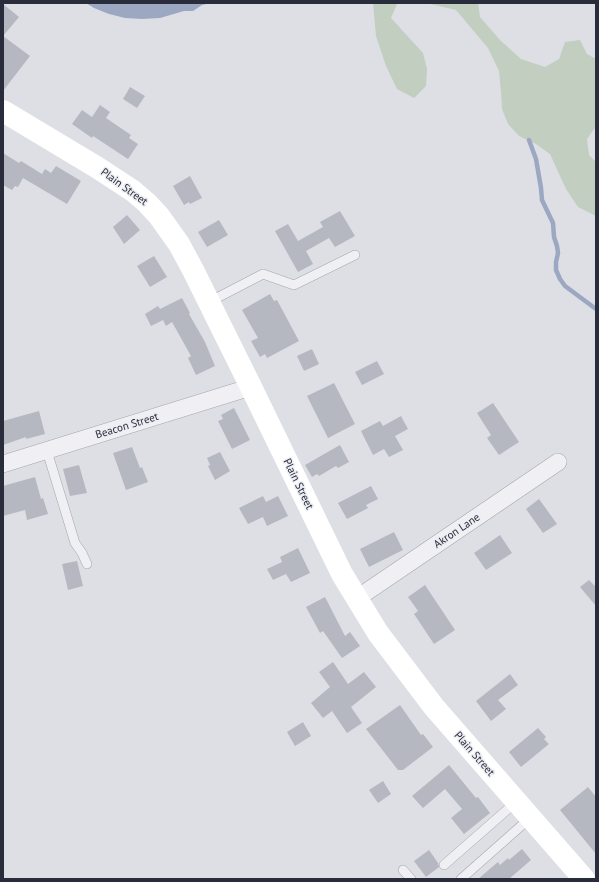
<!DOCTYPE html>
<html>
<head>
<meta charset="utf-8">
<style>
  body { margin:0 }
  #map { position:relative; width:599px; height:882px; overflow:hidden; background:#dedfe5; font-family:"PT Sans",sans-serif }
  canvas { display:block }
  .frame { position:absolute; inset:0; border:4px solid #292c3a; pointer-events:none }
</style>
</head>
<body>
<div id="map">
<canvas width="599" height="882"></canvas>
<div class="frame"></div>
</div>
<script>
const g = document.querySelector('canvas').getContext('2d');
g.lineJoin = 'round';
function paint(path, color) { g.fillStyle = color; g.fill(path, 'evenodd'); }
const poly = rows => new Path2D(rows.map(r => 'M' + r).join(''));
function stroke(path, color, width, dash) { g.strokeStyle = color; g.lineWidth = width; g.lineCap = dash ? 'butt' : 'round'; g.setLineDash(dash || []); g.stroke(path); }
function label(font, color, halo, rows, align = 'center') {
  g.font = font + ' "PT Sans",sans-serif'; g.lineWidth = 3; g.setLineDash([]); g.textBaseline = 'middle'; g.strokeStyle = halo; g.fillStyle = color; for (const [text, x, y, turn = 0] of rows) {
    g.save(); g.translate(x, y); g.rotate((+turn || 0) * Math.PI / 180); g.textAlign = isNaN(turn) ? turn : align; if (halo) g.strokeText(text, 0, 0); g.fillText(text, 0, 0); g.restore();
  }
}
paint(poly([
  [373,3,399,3,397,4,391,18,423,53,427,69,426,86,414,98,397,89,386,66,376,36],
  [426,3,478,3,480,17,500,40,521,59,545,67,559,59,565,42,580,40,587,54,596,59,596,128,594,129,587,139,589,155,596,162,596,216,578,207,566,189,550,154,536,144,519,136,508,124,502,109,501,92,499,71,488,48,456,10]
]), '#c1cec0');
paint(poly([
  [86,3,211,3,202,5,193,11,184,11,160,18,142,19,125,18,109,14,94,8]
]), '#9ca8c2');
stroke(poly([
  [529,140,536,159,541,188,542,200,553,223,554,237,557,246,558,253,556,262,556,270,560,279,565,286,596,309]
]), '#9ca8c2', 4.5);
paint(poly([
  [3,4,19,17,3,36],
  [3,36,30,56,3,91],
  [130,87,145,96,137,108,123,99],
  [100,105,110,112,106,118,131,135,129,138,138,144,128,159,93,136,92,138,72,124,82,110,92,117],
  [3,153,19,163,21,161,42,174,45,169,51,173,56,166,81,181,67,204,23,178,18,187,15,186,12,190,3,185],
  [190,176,202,198,190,204,189,202,184,205,173,186],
  [340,211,355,236,335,247,329,238,306,251,313,264,298,272,275,231,288,224,298,241,323,227,320,222],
  [127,215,140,230,124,244,113,227],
  [219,220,228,235,207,247,198,232],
  [154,256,167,277,150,287,137,266],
  [270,294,274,301,277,300,299,341,267,358,265,354,260,357,251,341,258,338,242,310],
  [182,298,190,313,189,314,205,342,215,366,196,375,188,358,191,356,172,322,166,326,163,320,151,326,145,314,158,306,160,309],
  [312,349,319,364,304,371,297,356],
  [377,361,384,374,362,385,355,372],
  [334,383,355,424,328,438,307,396],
  [493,403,519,442,499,455,487,438,491,435,477,413],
  [234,408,250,440,232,449,218,421,223,419,221,415],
  [39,411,45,434,26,439,26,437,3,445,3,421],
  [401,416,408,429,395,436,403,450,389,457,384,449,373,455,361,431,380,421,383,426],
  [340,445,349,462,338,468,336,466,319,476,317,474,312,477,305,465],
  [132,447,140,468,142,467,148,482,126,490,113,453],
  [220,452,230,471,215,480,208,466,210,465,207,458],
  [79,465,87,493,70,496,63,469],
  [35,477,41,499,43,498,48,514,27,520,25,510,3,516,3,486],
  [371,486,378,499,366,505,368,508,347,519,338,503],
  [263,496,266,502,278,496,288,516,267,526,263,517,248,524,239,508],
  [539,499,557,524,543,533,526,509],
  [394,532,403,550,369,567,360,549],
  [500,535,512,553,486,570,474,553],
  [298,548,310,573,291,582,286,574,273,580,267,569,282,562,280,557],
  [77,561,83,586,68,590,62,564],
  [589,580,596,587,596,606,580,587],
  [425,585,455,630,434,644,414,614,418,611,408,597],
  [325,597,345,636,350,632,360,646,342,658,323,631,320,633,306,607],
  [333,662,348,684,364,672,376,687,351,707,362,723,347,733,332,711,323,718,311,703,330,687,319,672],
  [510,674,518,685,498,700,506,709,491,721,476,701],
  [400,705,421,735,423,734,433,747,403,770,398,770,366,729],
  [303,722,311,736,295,746,287,732],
  [538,728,546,737,544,739,549,744,521,767,509,752],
  [449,765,476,798,478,797,490,813,464,834,451,818,462,809,445,789,423,808,412,796],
  [383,781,391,794,378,803,369,790],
  [588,787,596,797,596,854,560,810],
  [522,849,531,860,509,879,478,879,498,862,500,865,508,858,509,860],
  [429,850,438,863,439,867,426,877,414,861]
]), '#b5b8c1');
const service = poly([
  [209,302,263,274,294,285,355,255],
  [47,451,75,543,82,553,87,564],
  [444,865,516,802],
  [403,870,411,879],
  [461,879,530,818]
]);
const minor = poly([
  [3,464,251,387],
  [356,599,558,462]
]);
stroke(service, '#a4a6ae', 10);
stroke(minor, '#a4a6ae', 18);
stroke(service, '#f0f0f4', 9);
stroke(minor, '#f0f0f4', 17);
stroke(poly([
  [3,111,98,168,133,191,147,203,159,216,179,244,193,270,251,387,342,574,378,633,434,707,584,879]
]), '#fff', 22);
label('11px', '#292c3a', '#edeef3', [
  ["Plain Street",124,187,36],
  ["Beacon Street",127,426,-17],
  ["Plain Street",298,484,64],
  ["Akron Lane",457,531,-34],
  ["Plain Street",474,754,49]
]);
</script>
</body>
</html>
